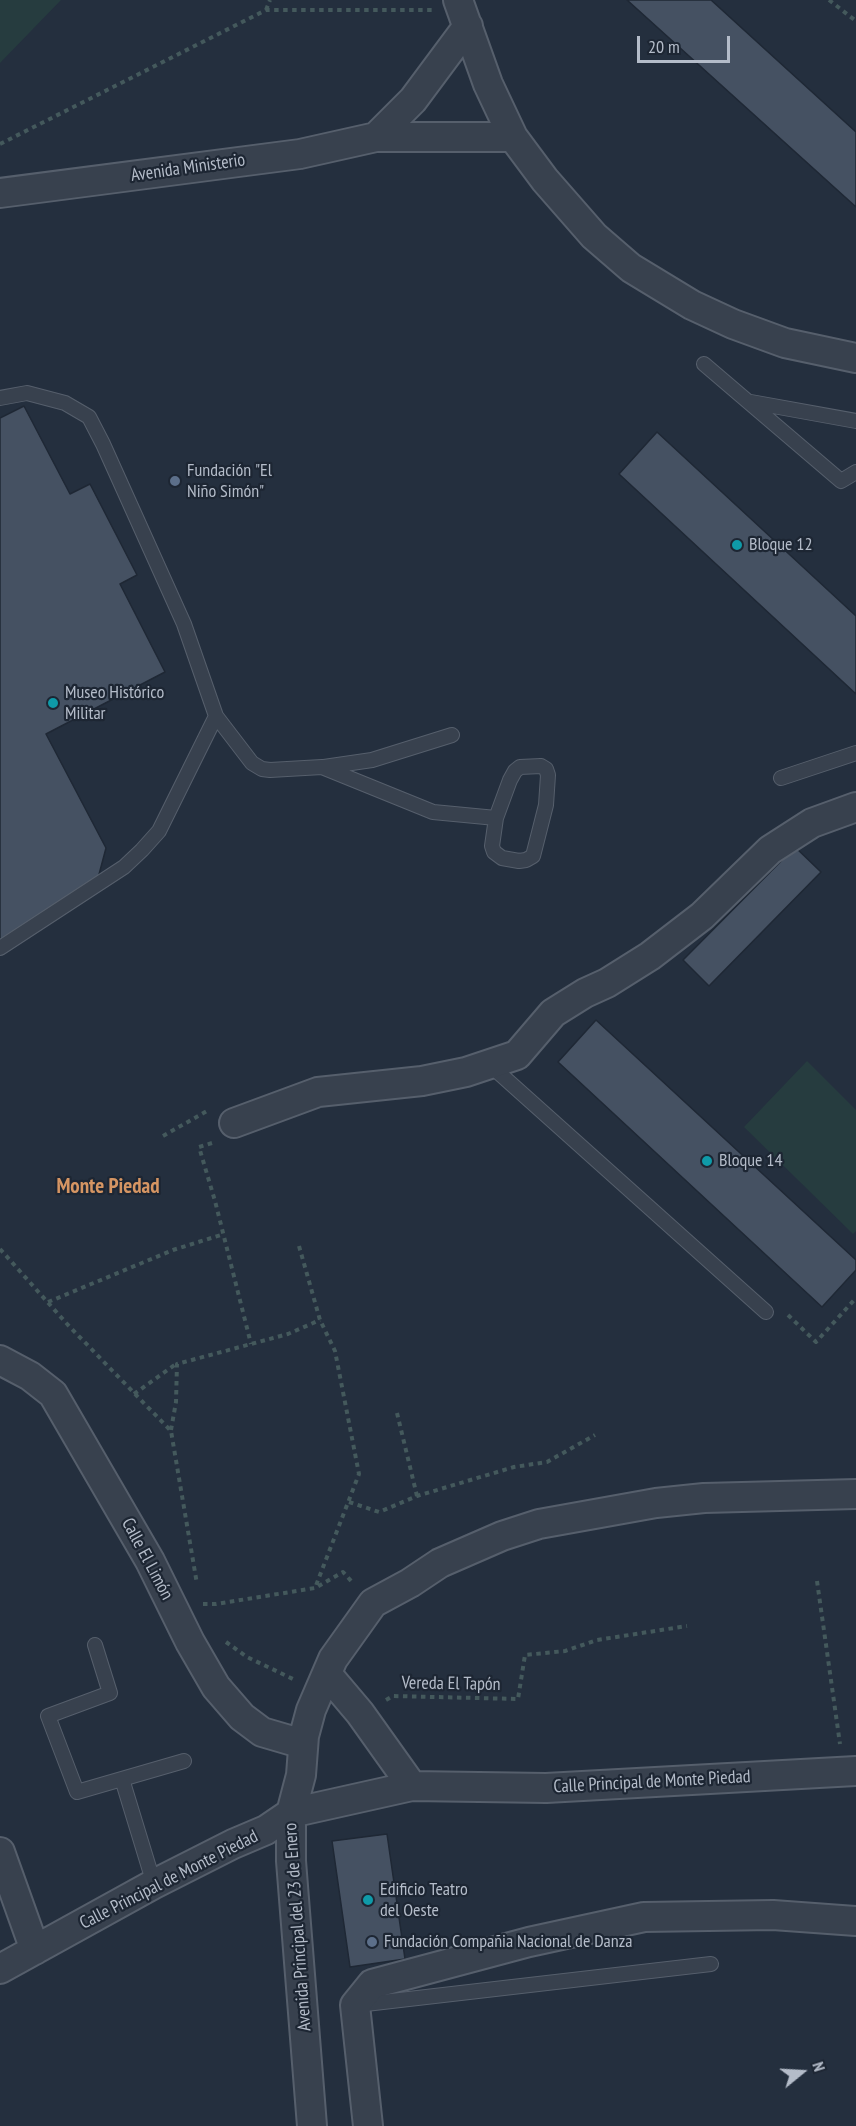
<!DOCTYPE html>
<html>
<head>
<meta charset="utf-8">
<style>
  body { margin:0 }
  #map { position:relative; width:856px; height:2126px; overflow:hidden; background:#242f3e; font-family:"PT Sans Narrow",sans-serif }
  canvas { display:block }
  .north { position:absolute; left:772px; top:2042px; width:60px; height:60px; -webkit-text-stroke:4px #1d2633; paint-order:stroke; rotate:72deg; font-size:16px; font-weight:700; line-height:24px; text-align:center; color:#b4bcc9 }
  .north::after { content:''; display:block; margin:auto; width:21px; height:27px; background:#b4bcc9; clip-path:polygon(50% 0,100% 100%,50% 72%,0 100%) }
  .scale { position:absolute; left:637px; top:36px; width:93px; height:27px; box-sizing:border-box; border:3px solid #b4bcc9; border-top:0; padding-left:8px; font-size:18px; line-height:21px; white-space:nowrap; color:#b4bcc9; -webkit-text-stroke:4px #1d2633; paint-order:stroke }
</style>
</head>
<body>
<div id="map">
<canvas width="856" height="2126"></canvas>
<div class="north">N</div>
<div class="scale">20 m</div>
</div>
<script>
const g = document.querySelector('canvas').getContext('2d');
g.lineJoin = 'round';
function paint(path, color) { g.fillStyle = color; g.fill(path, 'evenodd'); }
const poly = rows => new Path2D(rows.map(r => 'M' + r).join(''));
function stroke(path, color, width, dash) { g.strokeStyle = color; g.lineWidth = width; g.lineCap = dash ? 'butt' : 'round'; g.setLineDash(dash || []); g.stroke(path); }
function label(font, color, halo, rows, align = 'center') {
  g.font = font + ' "PT Sans Narrow",sans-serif'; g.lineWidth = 4.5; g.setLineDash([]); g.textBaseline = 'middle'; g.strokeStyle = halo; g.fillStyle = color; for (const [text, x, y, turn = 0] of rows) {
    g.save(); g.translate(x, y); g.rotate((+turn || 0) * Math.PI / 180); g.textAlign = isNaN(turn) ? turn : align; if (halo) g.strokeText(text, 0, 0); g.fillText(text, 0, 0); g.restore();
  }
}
paint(poly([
  [0,0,61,0,0,63],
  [807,1061,856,1110,856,1231,853,1234,744,1127]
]), '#263c3f');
const building = poly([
  [627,0,711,0,856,132,856,207,627,0],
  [24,406,70,494,90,484,137,575,120,584,165,672,46,734,106,848,97,882,0,940,0,418,24,406],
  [657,432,856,616,856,694,619,474,657,432],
  [795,847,821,872,709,986,683,960,795,847],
  [596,1020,856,1260,856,1270,822,1307,558,1062,596,1020],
  [387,1834,405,1959,350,1967,332,1841,387,1834]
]);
paint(building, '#455162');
stroke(building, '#1f2835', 1.5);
const lane = poly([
  [704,364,841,481,856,472],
  [0,398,27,393,65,403,89,417,103,444,184,624,216,716,252,763,262,769,270,770,322,767,433,812,496,818],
  [751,402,856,421],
  [541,766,546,769,548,775,546,805,533,856,526,860,519,861,502,858,494,852,492,846,496,818,510,780,515,771,520,767,541,766],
  [324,767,372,760,452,735],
  [781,778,856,753],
  [0,948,124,867,142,850,159,831,216,716],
  [489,1064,766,1312],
  [95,1645,110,1693,48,1716,77,1792,184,1761],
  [122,1779,154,1884],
  [357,2005,711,1964]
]);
const street = poly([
  [458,0,488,84,513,137,545,180,594,236,631,268,692,305,733,324,785,343,856,358],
  [376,137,413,100,468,26],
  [0,193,300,154,376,137,513,137],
  [234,1123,318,1092,422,1081,466,1072,517,1055,553,1013,585,993,607,983,650,956,702,916,770,850,812,823,856,807],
  [0,1360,30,1376,53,1394,150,1561,190,1642,216,1687,242,1717,262,1732,303,1744],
  [327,1674,360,1713,412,1786],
  [0,1852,35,1950],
  [0,1969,154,1884,233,1844,266,1830,291,1813,412,1786,546,1788,856,1771],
  [312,2126,291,1861,291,1813,301,1775,304,1736,311,1710,333,1659,373,1603,410,1583,440,1563,502,1536,539,1524,656,1503,704,1498,856,1494],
  [368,2126,355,2005,372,1984,529,1942,644,1917,773,1915,856,1921]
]);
stroke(lane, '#565f6c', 16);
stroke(street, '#565f6c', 32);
stroke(poly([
  [829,0,856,21],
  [266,10,270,0],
  [0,144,266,10,432,10],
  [163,1136,207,1111],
  [212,1143,199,1147,215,1201,251,1344],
  [299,1246,320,1320,335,1351,359,1474,315,1588],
  [0,1249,68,1325,171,1431,197,1584],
  [48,1302,173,1250,224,1234],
  [788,1315,816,1342,856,1298],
  [134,1394,176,1364],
  [397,1413,417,1496],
  [171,1430,176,1402,177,1364,288,1334,320,1320],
  [349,1502,379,1512,417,1496,514,1467,547,1462,595,1435],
  [817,1581,840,1744],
  [203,1604,216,1604,315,1588,343,1572,353,1583],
  [226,1642,247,1657,293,1679],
  [386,1700,393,1696,518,1699,525,1655,565,1651,597,1640,687,1626]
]), '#44595c', 4, [4.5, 4.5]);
stroke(lane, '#38414e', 14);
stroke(street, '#38414e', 28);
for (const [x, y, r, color] of [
  [175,481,6,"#5c6f8a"],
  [737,545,6,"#0f9aa8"],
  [53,703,6,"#0f9aa8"],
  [707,1161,6,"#0f9aa8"],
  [368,1900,6,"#0f9aa8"],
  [372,1942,6,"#5c6f8a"]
]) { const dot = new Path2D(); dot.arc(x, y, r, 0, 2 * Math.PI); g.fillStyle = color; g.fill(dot); stroke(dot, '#1d2633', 2); }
label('18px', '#b4bcc9', '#1d2633', [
  ["Avenida Ministerio",188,168,-8],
  ["Calle El Limón",147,1559,62],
  ["Vereda El Tapón",451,1684,1],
  ["Calle Principal de Monte Piedad",652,1782,-3],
  ["Calle Principal de Monte Piedad",169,1880,-27],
  ["Avenida Principal del 23 de Enero",298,1927,-94]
]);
label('18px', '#b4bcc9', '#1d2633', [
  ["Fundación \"El",187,471],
  ["Niño Simón\"",187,492],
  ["Bloque 12",749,545],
  ["Museo Histórico",65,693],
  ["Militar",65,714],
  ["Bloque 14",719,1161],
  ["Edificio Teatro",380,1890],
  ["del Oeste",380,1911],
  ["Fundación Compañia Nacional de Danza",384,1942]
], 'left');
label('bold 21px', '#d59563', '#1d2633', [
  ["Monte Piedad",108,1187]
]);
</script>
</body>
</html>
